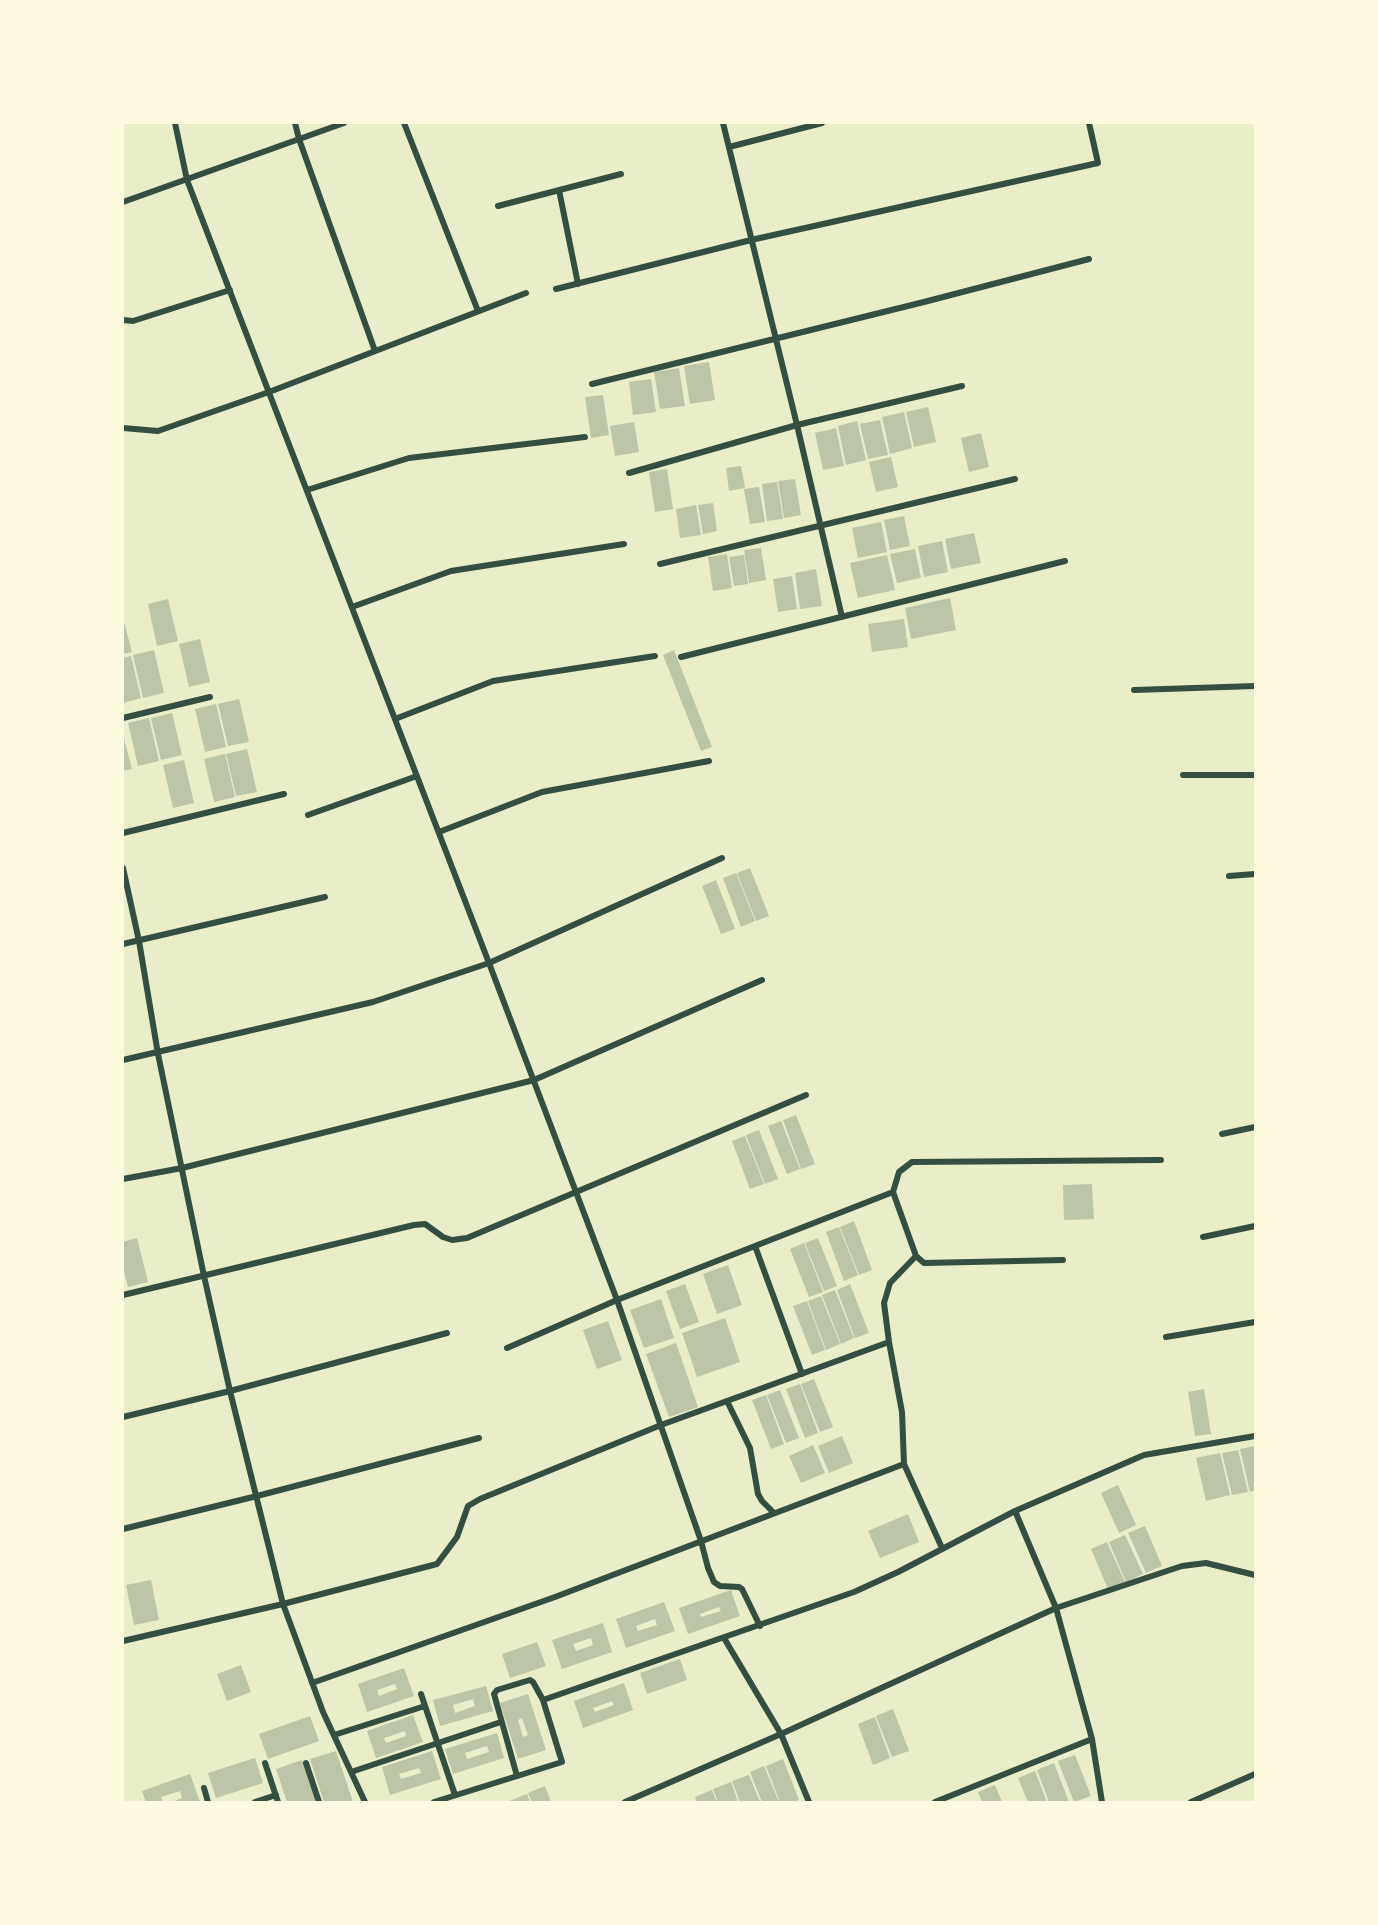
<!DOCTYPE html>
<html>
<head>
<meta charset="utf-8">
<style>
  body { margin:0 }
  #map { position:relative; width:1378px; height:1925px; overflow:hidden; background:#e9edc9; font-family:Signika,sans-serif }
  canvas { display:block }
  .frame { position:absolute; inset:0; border:124px solid #fefae0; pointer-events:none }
</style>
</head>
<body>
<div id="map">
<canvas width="1378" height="1925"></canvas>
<div class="frame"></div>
</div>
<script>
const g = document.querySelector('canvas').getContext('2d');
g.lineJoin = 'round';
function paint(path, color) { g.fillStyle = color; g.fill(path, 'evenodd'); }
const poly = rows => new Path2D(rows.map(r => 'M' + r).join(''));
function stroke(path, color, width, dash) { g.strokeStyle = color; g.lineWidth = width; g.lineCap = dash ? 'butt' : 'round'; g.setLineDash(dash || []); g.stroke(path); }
paint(poly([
  [709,362,715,400,690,404,684,366],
  [679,368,685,406,660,409,654,372],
  [651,379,656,412,633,415,629,382],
  [603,395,609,435,591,438,585,397],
  [928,407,936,442,914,447,906,412],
  [904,412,912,448,890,454,882,417],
  [880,420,888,455,868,459,860,424],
  [857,421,866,460,846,465,838,426],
  [634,422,639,452,615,456,610,426],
  [836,428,844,466,823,470,815,433],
  [981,433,989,467,969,472,961,438],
  [891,457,898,487,876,492,869,462],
  [741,466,745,488,729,491,726,468],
  [667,469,673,509,655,512,649,472],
  [795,479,801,515,784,518,778,481],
  [777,482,783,519,767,521,762,484],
  [759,487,765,522,750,524,744,489],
  [713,503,717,531,703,534,698,505],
  [696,505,701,535,680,538,676,509],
  [904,516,910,546,890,550,884,520],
  [881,522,887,552,858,558,852,528],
  [974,533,981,563,951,569,945,539],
  [942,541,948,572,924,577,918,546],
  [761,548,766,580,749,583,744,550],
  [915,549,921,578,897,583,890,554],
  [727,554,732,588,713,591,708,557],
  [744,555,748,584,734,586,729,557],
  [887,555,895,590,858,598,850,563],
  [816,569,822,606,800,609,795,573],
  [792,576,797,609,778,612,773,579],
  [950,598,956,630,911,639,905,608],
  [168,599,178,641,157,646,148,604],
  [123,618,132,652,123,654],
  [904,619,908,647,872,652,868,624],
  [200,639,210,682,189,687,179,644],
  [154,650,164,693,143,698,133,655],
  [674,650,712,747,701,751,663,655],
  [131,656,141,698,123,703,123,658],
  [239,699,249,742,228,746,218,704],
  [216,704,226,747,205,752,195,709],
  [172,713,182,755,161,760,151,718],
  [149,718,159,761,138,766,128,723],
  [123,735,132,769,123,771],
  [247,749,257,792,236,796,226,754],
  [225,754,235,797,214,802,204,759],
  [184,760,194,803,173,808,163,765],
  [750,868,769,916,756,921,737,873],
  [736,873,755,921,741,927,723,878],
  [716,880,735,929,721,934,702,886],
  [796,1115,815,1164,801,1169,783,1120],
  [781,1121,800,1169,787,1174,768,1126],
  [759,1130,778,1179,765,1184,746,1135],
  [745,1136,764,1184,750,1189,732,1141],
  [1092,1184,1094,1219,1064,1220,1063,1185],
  [854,1221,872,1270,859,1275,840,1227],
  [839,1227,858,1275,844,1281,826,1232],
  [137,1238,148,1282,128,1287,123,1268,123,1242],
  [818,1238,837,1286,824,1291,805,1243],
  [804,1243,823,1292,809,1297,790,1249],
  [728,1265,742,1305,717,1314,703,1274],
  [685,1284,699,1322,680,1329,666,1291],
  [850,1284,869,1333,855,1338,837,1290],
  [835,1290,854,1338,841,1344,822,1295],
  [821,1296,840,1344,826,1350,808,1301],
  [661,1299,674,1338,644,1348,630,1310],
  [807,1301,825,1350,812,1355,793,1306],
  [725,1318,740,1362,697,1377,682,1333],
  [608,1321,622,1360,597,1369,583,1330],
  [676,1343,698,1407,669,1417,646,1354],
  [814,1379,833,1427,820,1432,801,1384],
  [800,1384,818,1433,805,1438,786,1389],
  [1204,1389,1211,1434,1195,1436,1188,1392],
  [780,1390,799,1438,786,1443,767,1395],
  [766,1395,784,1444,771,1449,752,1400],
  [842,1436,853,1463,829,1473,818,1446],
  [813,1445,825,1473,801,1483,789,1456],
  [1255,1446,1255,1490,1250,1492,1240,1449],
  [1238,1450,1248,1492,1232,1495,1222,1453],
  [1220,1453,1230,1495,1206,1501,1196,1458],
  [1118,1485,1136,1525,1119,1533,1101,1493],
  [908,1514,919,1542,880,1558,868,1531],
  [1145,1526,1162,1566,1146,1573,1128,1533],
  [1125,1535,1143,1574,1126,1582,1109,1542],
  [1107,1542,1125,1582,1108,1589,1091,1549],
  [151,1580,159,1620,134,1625,126,1585],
  [731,1590,740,1616,688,1634,679,1608],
  [719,1607,721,1611,701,1617,700,1614],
  [664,1602,675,1631,626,1648,616,1619],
  [655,1619,657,1625,638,1631,636,1626],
  [603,1623,612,1652,562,1669,552,1640],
  [591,1638,593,1645,576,1651,573,1644],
  [537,1642,546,1666,510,1678,502,1654],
  [680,1659,687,1680,647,1694,640,1673],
  [241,1665,251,1692,227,1701,217,1674],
  [404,1668,414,1696,367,1712,358,1684],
  [395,1684,397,1689,379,1696,377,1690],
  [624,1683,633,1710,583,1728,574,1701],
  [612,1701,614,1705,595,1712,593,1708],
  [486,1686,493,1711,440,1726,433,1700],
  [473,1699,475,1706,455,1713,453,1705],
  [528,1694,546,1750,518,1759,500,1703],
  [522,1718,528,1735,523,1737,518,1720],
  [893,1709,909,1751,892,1757,876,1716],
  [413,1715,423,1742,376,1758,367,1731],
  [405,1731,406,1736,386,1743,384,1738],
  [310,1716,319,1741,268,1759,259,1734],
  [875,1717,890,1758,873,1765,858,1724],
  [497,1733,504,1758,453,1774,445,1749],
  [487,1746,489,1752,467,1759,465,1753],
  [336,1751,353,1802,324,1802,310,1759],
  [432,1751,441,1779,390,1795,382,1767],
  [419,1768,421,1773,401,1779,399,1774],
  [1075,1755,1091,1796,1074,1802,1058,1761],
  [255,1758,263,1783,216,1798,208,1773],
  [783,1759,799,1800,794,1802,780,1802,766,1766],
  [302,1760,316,1802,287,1802,276,1769],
  [1054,1763,1069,1802,1049,1802,1037,1770],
  [764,1766,779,1802,762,1802,750,1772],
  [1035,1771,1047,1802,1028,1802,1018,1778],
  [190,1774,200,1802,172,1802,182,1798,180,1791,161,1797,163,1802,146,1802,142,1791],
  [749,1775,760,1802,740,1802,732,1781],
  [731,1782,738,1802,718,1802,713,1789],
  [995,1785,1002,1802,982,1802,978,1792],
  [545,1786,551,1802,532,1802,528,1793],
  [712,1790,717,1802,697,1802,695,1797],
  [527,1794,530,1802,507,1802]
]), '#bcc5a7');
stroke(poly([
  [175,123,187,180,489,963,617,1300,701,1541,708,1568,714,1582,720,1586,739,1587,742,1589,760,1626],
  [295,123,299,139,375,351],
  [404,123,478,311],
  [723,123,797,425,842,617],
  [729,147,822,123],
  [559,190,578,284],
  [123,202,344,123],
  [498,206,621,174],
  [556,289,751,240,1098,163,1089,123],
  [123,320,133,321,230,290],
  [592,384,924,302,1089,259],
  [123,428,158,431,269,392,526,293],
  [629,473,797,425,962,386],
  [307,490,409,458,585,437],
  [660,564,1015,479],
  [352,607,451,571,624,544],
  [681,657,1065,561],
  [1134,690,1255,686],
  [123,718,210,697],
  [395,719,493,681,655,656],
  [1183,775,1255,775],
  [308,815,417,776],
  [439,832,542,792,709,761],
  [123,833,284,794],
  [123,868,139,941,158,1054,204,1276,230,1391,283,1604,323,1712,365,1802],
  [1229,876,1255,874],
  [123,944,325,897],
  [123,1060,373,1002,489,963,722,858],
  [1222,1134,1255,1127],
  [123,1179,182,1168,534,1080,762,980],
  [1203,1237,1255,1226],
  [755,1246,802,1374],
  [916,1256,890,1283,884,1303,889,1342,902,1412,904,1464,942,1548],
  [1063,1260,924,1263,916,1256,893,1192,899,1172,912,1162,1161,1160],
  [123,1295,414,1225,425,1224,443,1237,452,1240,467,1238,806,1095],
  [1166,1337,1255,1322],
  [507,1348,617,1300,893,1192],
  [727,1401,750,1448,758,1494,762,1501,774,1513],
  [123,1417,230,1391,447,1333],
  [1015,1511,1056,1608,1092,1739,1102,1802],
  [123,1529,257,1496,479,1438],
  [724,1638,781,1734,809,1802],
  [123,1641,283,1604,437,1564,457,1537,468,1506,480,1499,661,1425,889,1342],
  [312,1683,555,1597,904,1464],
  [421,1694,455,1795],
  [334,1735,425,1706],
  [265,1763,278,1802],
  [306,1763,319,1802],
  [351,1772,501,1722],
  [517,1776,494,1694,497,1690,530,1680,533,1682,543,1700],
  [204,1788,208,1802],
  [255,1802,276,1795],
  [434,1802,562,1762,543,1700,854,1592,898,1572,1015,1511,1144,1455,1255,1436],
  [625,1802,781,1734,1056,1608,1182,1566,1206,1563,1255,1575],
  [935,1802,1092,1739],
  [1191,1802,1255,1774]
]), '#344e41', 6);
</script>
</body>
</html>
